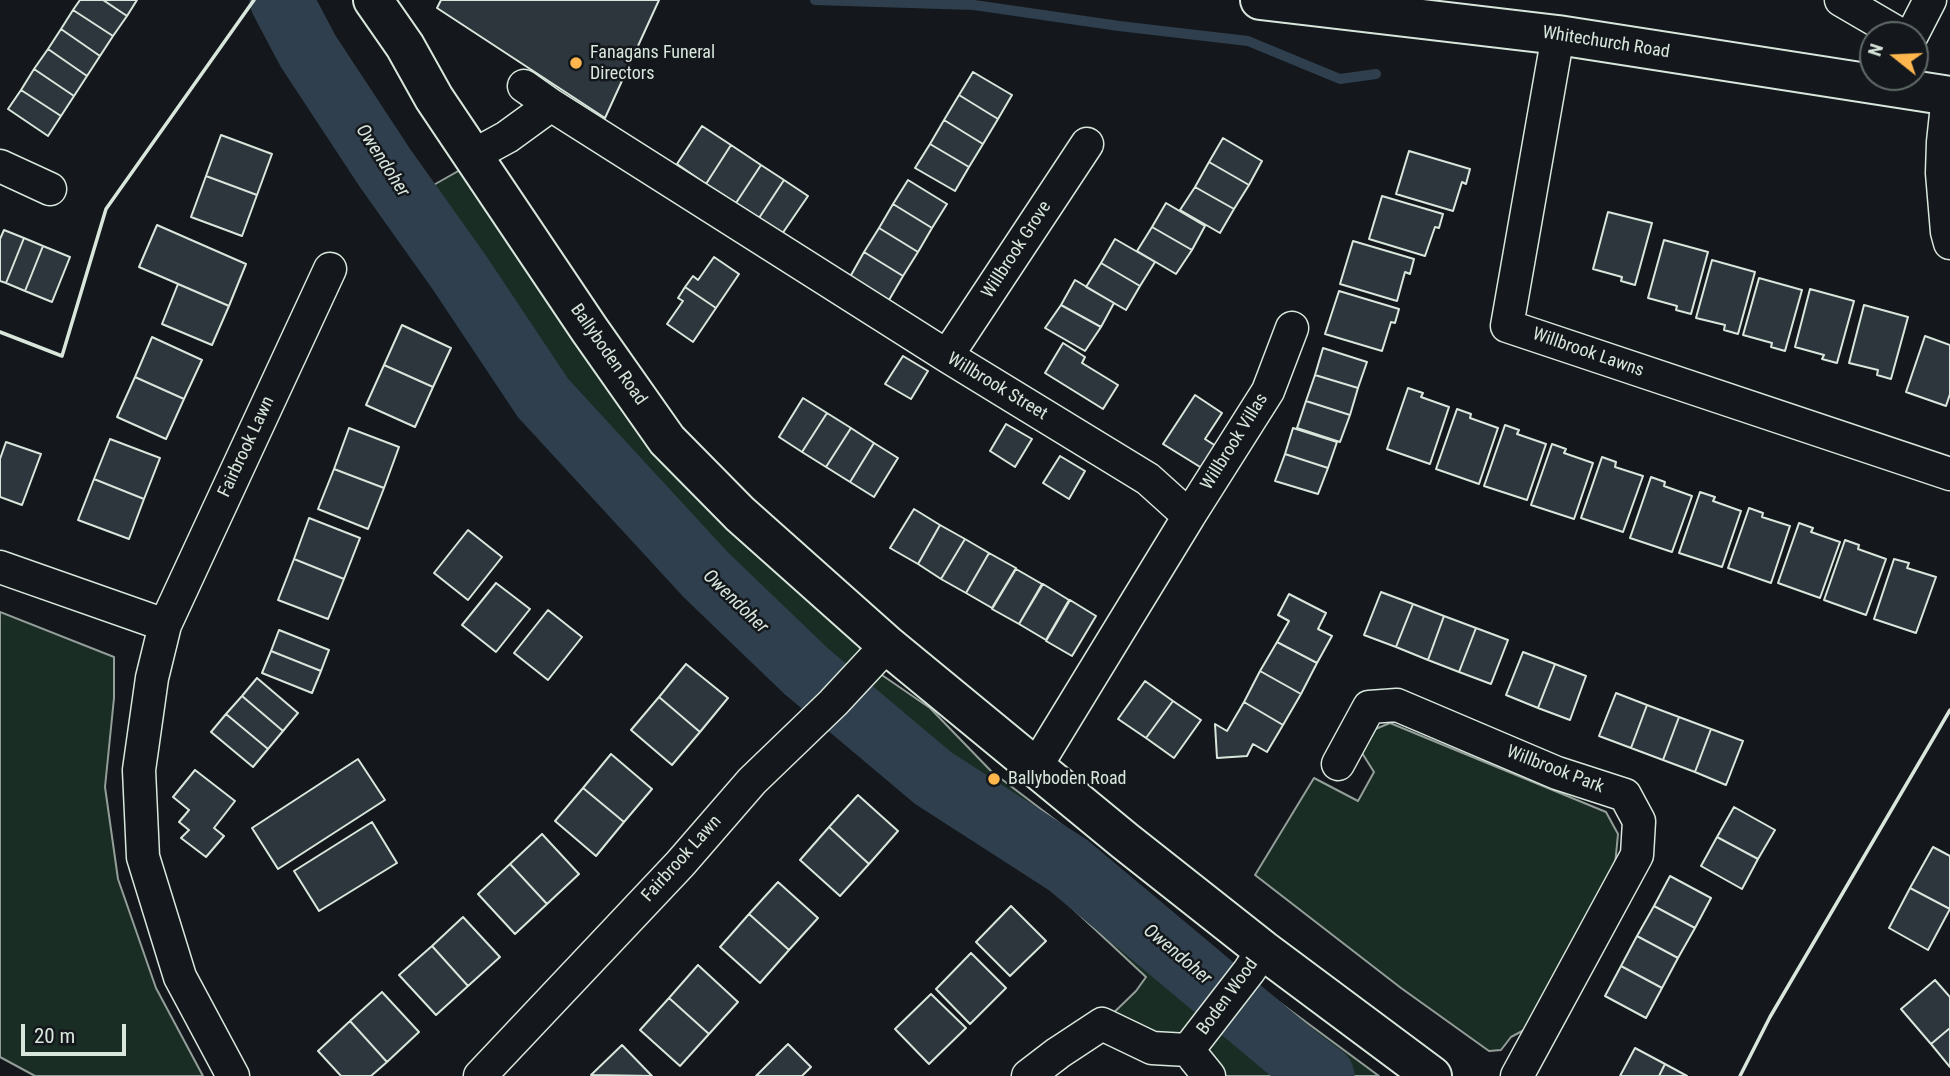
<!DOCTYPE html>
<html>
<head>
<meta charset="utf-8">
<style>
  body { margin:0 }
  #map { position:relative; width:1950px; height:1076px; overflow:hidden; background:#14181c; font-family:"Roboto Condensed",sans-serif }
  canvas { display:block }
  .north { position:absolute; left:1859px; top:21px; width:70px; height:70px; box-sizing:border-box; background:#14181c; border:2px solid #626a69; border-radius:50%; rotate:288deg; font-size:19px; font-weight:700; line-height:28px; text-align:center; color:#d8e6dc }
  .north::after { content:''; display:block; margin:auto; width:24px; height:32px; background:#ffb74d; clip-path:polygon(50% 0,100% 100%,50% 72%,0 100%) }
  .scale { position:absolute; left:21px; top:1024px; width:105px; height:32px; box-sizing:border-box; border:4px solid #d8e6dc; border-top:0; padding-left:9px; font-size:21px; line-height:24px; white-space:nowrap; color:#d8e6dc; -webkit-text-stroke:5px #14181c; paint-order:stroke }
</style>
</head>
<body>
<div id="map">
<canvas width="1950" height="1076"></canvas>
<div class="north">N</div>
<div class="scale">20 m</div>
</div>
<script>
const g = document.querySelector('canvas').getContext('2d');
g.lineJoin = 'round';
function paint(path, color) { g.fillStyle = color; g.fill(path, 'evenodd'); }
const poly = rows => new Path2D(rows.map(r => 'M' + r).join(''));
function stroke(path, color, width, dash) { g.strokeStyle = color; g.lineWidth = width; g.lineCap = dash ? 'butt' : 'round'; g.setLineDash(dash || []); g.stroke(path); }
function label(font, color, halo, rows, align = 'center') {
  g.font = font + ' "Roboto Condensed",sans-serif'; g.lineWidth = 5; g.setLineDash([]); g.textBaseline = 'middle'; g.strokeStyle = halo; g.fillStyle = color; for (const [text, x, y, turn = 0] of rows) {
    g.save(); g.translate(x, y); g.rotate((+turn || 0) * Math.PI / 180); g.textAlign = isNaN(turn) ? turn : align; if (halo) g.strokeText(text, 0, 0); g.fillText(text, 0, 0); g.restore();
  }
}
const green = poly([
  [476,161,589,330,883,649,876,671,930,708,991,771,1092,848,1256,985,1379,1076,1210,1076,1102,1024,1136,991,1146,977,933,778,806,671,706,575,543,398,460,272,407,200,476,161],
  [0,612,114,657,114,698,105,787,118,879,156,988,203,1076,35,1076,0,1057,0,612],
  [1390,723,1606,812,1618,834,1615,865,1526,1029,1511,1037,1501,1050,1489,1051,1401,988,1255,875,1314,778,1358,801,1374,772,1362,753,1373,730,1390,723]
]);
paint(green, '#1a2d24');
stroke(green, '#939e99', 2);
stroke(poly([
  [815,0,974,5,1119,26,1248,41,1340,79,1376,74]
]), '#2f3f4d', 10);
stroke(poly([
  [281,0,308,51,385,168,459,272,543,398,706,575,806,671,933,778,1068,865,1296,1056,1323,1076]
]), '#2f3f4d', 63);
const building = poly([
  [80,0,103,0,127,16,113,36,73,10,80,0],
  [103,0,137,0,127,16,103,0],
  [441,0,659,0,605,118,437,8,441,0],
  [73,10,113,36,100,56,61,29,73,10],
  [61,29,100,56,87,76,48,49,61,29],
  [48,49,87,76,74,96,34,69,48,49],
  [34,69,74,96,61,116,21,90,34,69],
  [973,72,1012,95,998,119,959,95,973,72],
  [21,90,61,116,48,136,8,109,21,90],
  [959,95,998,119,983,144,944,120,959,95],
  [944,120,983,144,969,167,930,144,944,120],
  [702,126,731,145,706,184,677,164,702,126],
  [221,135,272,154,257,195,206,176,221,135],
  [1223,138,1262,161,1249,185,1209,162,1223,138],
  [930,144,969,167,955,191,915,168,930,144],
  [731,145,761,165,736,203,706,184,731,145],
  [1409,151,1470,169,1466,184,1462,182,1453,211,1396,194,1409,151],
  [1209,162,1249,185,1234,209,1195,187,1209,162],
  [761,165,784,180,759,218,736,203,761,165],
  [206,176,257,195,242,236,191,217,206,176],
  [784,180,808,196,782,234,759,218,784,180],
  [908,180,947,204,932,228,893,204,908,180],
  [1195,187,1234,209,1220,233,1180,210,1195,187],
  [1382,196,1443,214,1439,228,1435,227,1425,256,1369,239,1382,196],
  [1166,203,1205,226,1192,250,1152,227,1166,203],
  [893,204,932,228,918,252,879,228,893,204],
  [1608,212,1652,223,1635,285,1621,281,1622,277,1593,269,1608,212],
  [157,225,246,264,229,306,139,267,157,225],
  [1152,227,1192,250,1176,274,1137,251,1152,227],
  [879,228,918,252,903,276,864,252,879,228],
  [4,230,24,238,6,283,0,281,0,239,4,230],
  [24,238,43,246,25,291,6,283,24,238],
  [1115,239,1155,262,1140,286,1101,263,1115,239],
  [1664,240,1708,252,1691,314,1676,310,1677,306,1648,298,1664,240],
  [1353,241,1414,259,1410,274,1405,272,1397,301,1340,284,1353,241],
  [43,246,70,257,52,302,25,291,43,246],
  [864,252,903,276,889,300,850,277,864,252],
  [714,257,739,274,716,308,685,287,693,276,698,280,714,257],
  [1712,260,1755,272,1738,334,1724,330,1725,325,1696,318,1712,260],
  [1101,263,1140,286,1126,310,1086,287,1101,263],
  [1759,278,1802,290,1785,351,1771,347,1772,343,1743,335,1759,278],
  [1075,280,1114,303,1101,327,1061,305,1075,280],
  [178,284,229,306,212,345,162,324,178,284],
  [685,287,716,308,693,342,667,324,683,301,678,298,685,287],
  [1810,289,1854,301,1837,363,1822,359,1824,355,1795,347,1810,289],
  [1339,291,1399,309,1395,323,1391,322,1382,351,1325,334,1339,291],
  [1061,305,1101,327,1085,351,1045,328,1061,305],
  [1864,305,1908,317,1891,379,1877,375,1878,370,1849,363,1864,305],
  [402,325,451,348,433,387,384,365,402,325],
  [1925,336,1950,345,1950,394,1946,406,1906,392,1925,336],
  [152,337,202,360,184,399,135,377,152,337],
  [1063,343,1085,357,1082,363,1118,385,1103,409,1045,373,1063,343],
  [1323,348,1367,362,1358,388,1315,375,1323,348],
  [903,356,928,371,911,399,885,384,903,356],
  [384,365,433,387,415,427,366,405,384,365],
  [1315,375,1358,388,1350,415,1306,401,1315,375],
  [135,377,184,399,166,439,117,417,135,377],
  [1408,388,1423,393,1421,397,1449,407,1430,464,1387,449,1408,388],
  [1195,395,1222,413,1205,439,1219,448,1205,470,1163,444,1195,395],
  [803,398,827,413,802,452,779,437,803,398],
  [1306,401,1350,415,1340,442,1297,428,1306,401],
  [1457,409,1471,414,1470,418,1498,428,1479,484,1436,469,1457,409],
  [827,413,851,428,826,467,802,452,827,413],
  [1006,424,1032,439,1015,467,990,451,1006,424],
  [1505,425,1519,430,1517,434,1546,444,1527,500,1484,486,1505,425],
  [349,428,399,447,384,488,334,469,349,428],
  [851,428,874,443,850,482,826,467,851,428],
  [1293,428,1337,442,1328,468,1285,454,1293,428],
  [110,439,160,458,144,499,94,479,110,439],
  [6,442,41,454,22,505,0,497,0,459,6,442],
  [874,443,898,458,874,497,850,482,874,443],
  [1552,444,1566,449,1564,453,1593,463,1574,519,1531,505,1552,444],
  [1285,454,1328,468,1318,494,1275,481,1285,454],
  [1060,456,1085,471,1069,499,1043,483,1060,456],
  [1602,457,1616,462,1615,467,1643,476,1623,532,1581,518,1602,457],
  [334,469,384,488,368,529,318,509,334,469],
  [1651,477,1665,482,1664,486,1692,496,1672,552,1630,538,1651,477],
  [94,479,144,499,129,539,78,520,94,479],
  [1700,492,1715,497,1713,501,1741,511,1722,567,1679,553,1700,492],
  [1749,508,1763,513,1762,517,1790,526,1771,583,1728,568,1749,508],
  [914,509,940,525,918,564,890,548,914,509],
  [309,518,360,538,344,579,294,559,309,518],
  [1799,523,1813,528,1811,532,1840,542,1820,598,1778,583,1799,523],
  [940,525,965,539,941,579,918,564,940,525],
  [468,530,502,557,468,600,434,573,468,530],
  [965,539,989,553,966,593,941,579,965,539],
  [1845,540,1859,545,1858,549,1886,559,1866,615,1824,600,1845,540],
  [989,553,1016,568,992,608,966,593,989,553],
  [294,559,344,579,328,619,278,600,294,559],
  [1894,559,1909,563,1907,568,1936,577,1916,633,1874,619,1894,559],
  [1016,569,1042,584,1019,624,992,609,1016,569],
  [496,583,530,609,496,652,462,625,496,583],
  [1043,584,1069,600,1046,640,1019,624,1043,584],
  [1381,592,1413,604,1396,647,1364,635,1381,592],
  [1289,594,1326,613,1318,629,1332,636,1317,663,1277,642,1289,621,1278,615,1289,594],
  [1070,600,1096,616,1072,656,1046,641,1070,600],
  [1413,604,1444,616,1428,660,1396,647,1413,604],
  [548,610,582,637,548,680,514,653,548,610],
  [1444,616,1476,628,1459,672,1428,660,1444,616],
  [1476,628,1508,640,1491,684,1459,672,1476,628],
  [279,630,329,650,321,671,271,651,279,630],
  [1277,642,1317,663,1301,694,1260,671,1277,642],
  [271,651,321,671,312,693,262,673,271,651],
  [1523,652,1555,664,1538,708,1506,695,1523,652],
  [686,664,728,698,700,732,659,697,686,664],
  [1555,664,1586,676,1570,720,1538,708,1555,664],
  [1260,671,1301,694,1283,725,1244,702,1260,671],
  [257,678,298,713,283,731,242,696,257,678],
  [1145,681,1173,701,1146,738,1118,719,1145,681],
  [1616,693,1647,705,1631,748,1599,736,1616,693],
  [242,696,283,731,268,749,226,714,242,696],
  [659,697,700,732,672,765,631,730,659,697],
  [1173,701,1201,720,1174,758,1146,738,1173,701],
  [1244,702,1283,725,1267,752,1253,744,1247,756,1217,758,1215,724,1227,731,1244,702],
  [1647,705,1679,717,1663,760,1631,748,1647,705],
  [226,714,268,749,253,767,211,732,226,714],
  [1679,717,1711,729,1695,772,1663,760,1679,717],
  [1711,729,1743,741,1726,785,1695,772,1711,729],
  [611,754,652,789,624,822,583,788,611,754],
  [358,759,385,800,278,869,252,828,358,759],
  [195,770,235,801,214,828,224,836,206,857,181,838,189,830,179,822,189,810,173,797,195,770],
  [583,788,624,822,596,856,555,821,583,788],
  [858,795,898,831,869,864,829,827,858,795],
  [1734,807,1775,830,1758,859,1717,837,1734,807],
  [372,822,397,863,319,911,294,871,372,822],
  [829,827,869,864,840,896,800,860,829,827],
  [542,834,579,874,547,904,510,864,542,834],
  [1717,837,1758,859,1742,889,1701,866,1717,837],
  [1933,847,1950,856,1950,909,1910,888,1933,847],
  [510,864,547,904,515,934,478,894,510,864],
  [1670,876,1711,898,1695,928,1654,906,1670,876],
  [778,882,818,918,789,950,749,914,778,882],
  [1910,888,1950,909,1928,950,1889,928,1910,888],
  [1011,906,1046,941,1010,976,976,942,1011,906],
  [1654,906,1695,928,1678,958,1637,936,1654,906],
  [749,914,789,950,760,983,720,947,749,914],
  [463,917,500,957,468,986,432,946,463,917],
  [1637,936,1678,958,1662,988,1621,966,1637,936],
  [432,946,468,986,436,1015,399,975,432,946],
  [971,953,1006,988,970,1024,936,989,971,953],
  [698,965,738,1002,709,1034,669,998,698,965],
  [1621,966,1662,988,1646,1018,1605,996,1621,966],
  [1935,980,1950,997,1950,1028,1931,1044,1901,1009,1935,980],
  [382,992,419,1032,387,1062,350,1021,382,992],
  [931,994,966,1028,929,1064,895,1029,931,994],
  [669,998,709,1034,680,1066,640,1030,669,998],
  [350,1021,387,1062,371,1076,341,1076,318,1051,350,1021],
  [1950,1028,1950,1067,1931,1044,1950,1028],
  [788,1044,811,1067,802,1076,756,1076,788,1044],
  [622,1045,652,1076,591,1075,622,1045],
  [1635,1048,1665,1064,1659,1076,1620,1076,1635,1048],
  [1665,1064,1687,1076,1659,1076,1665,1064]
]);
paint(building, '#2c363c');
stroke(building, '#d8e6dc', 2);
const minor = poly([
  [1841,0,1901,35],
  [1558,35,1507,326,1950,474],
  [1912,35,1930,0],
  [524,86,551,105],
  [1948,96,1943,142,1942,173,1947,232,1950,243],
  [474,155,507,137,551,105,947,356,1148,479,1189,516,1035,768],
  [0,166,50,189],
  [947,356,1087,144],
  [1189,516,1268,391,1292,328],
  [0,567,165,625],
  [1338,764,1369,707,1397,705,1557,773,1625,795,1639,821,1637,855,1517,1076],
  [233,1076,180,977,143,857,139,770,152,678,165,625,330,269],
  [480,1076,680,864,752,781,833,703,887,645],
  [1028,1076,1058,1053,1102,1024,1152,1048,1188,1050],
  [1209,1076,1188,1050,1249,971,1263,950]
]);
const tertiary = poly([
  [1260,0,1558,35,1950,96]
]);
const secondary = poly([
  [373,0,405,46,434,98,589,329,667,440,740,514,887,645,1125,841,1263,950,1432,1076]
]);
stroke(minor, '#d8e6dc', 35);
stroke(tertiary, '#d8e6dc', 42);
stroke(secondary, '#d8e6dc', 42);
stroke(minor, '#14181c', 32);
stroke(tertiary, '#14181c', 38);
stroke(secondary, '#14181c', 38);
stroke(poly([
  [0,332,62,356,106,209,254,0],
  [1740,1076,1770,1017,1950,710]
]), '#d8e6dc', 3.5);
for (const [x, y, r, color] of [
  [576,63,7,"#ffb74d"],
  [994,779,7,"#ffb74d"]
]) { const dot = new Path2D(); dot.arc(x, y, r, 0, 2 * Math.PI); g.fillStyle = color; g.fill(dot); stroke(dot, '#14181c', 2.5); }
label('18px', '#d8e6dc', '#14181c', [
  ["Whitechurch Road",1606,43,9],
  ["Willbrook Grove",1017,250,-57],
  ["Willbrook Lawns",1588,353,19],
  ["Ballyboden Road",608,355,55],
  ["Willbrook Street",997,387,31],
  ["Willbrook Villas",1235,442,-58],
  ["Fairbrook Lawn",247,447,-65],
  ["Willbrook Park",1555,770,21],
  ["Fairbrook Lawn",682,859,-48],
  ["Boden Wood",1228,997,-54]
]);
label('18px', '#d8e6dc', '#14181c', [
  ["Fanagans Funeral",590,53],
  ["Directors",590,74],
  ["Ballyboden Road",1008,779]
], 'left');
label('italic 19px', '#d8e6dc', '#14181c', [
  ["Owendoher",382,161,57],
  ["Owendoher",735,602,44],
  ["Owendoher",1177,955,40]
]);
</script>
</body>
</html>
